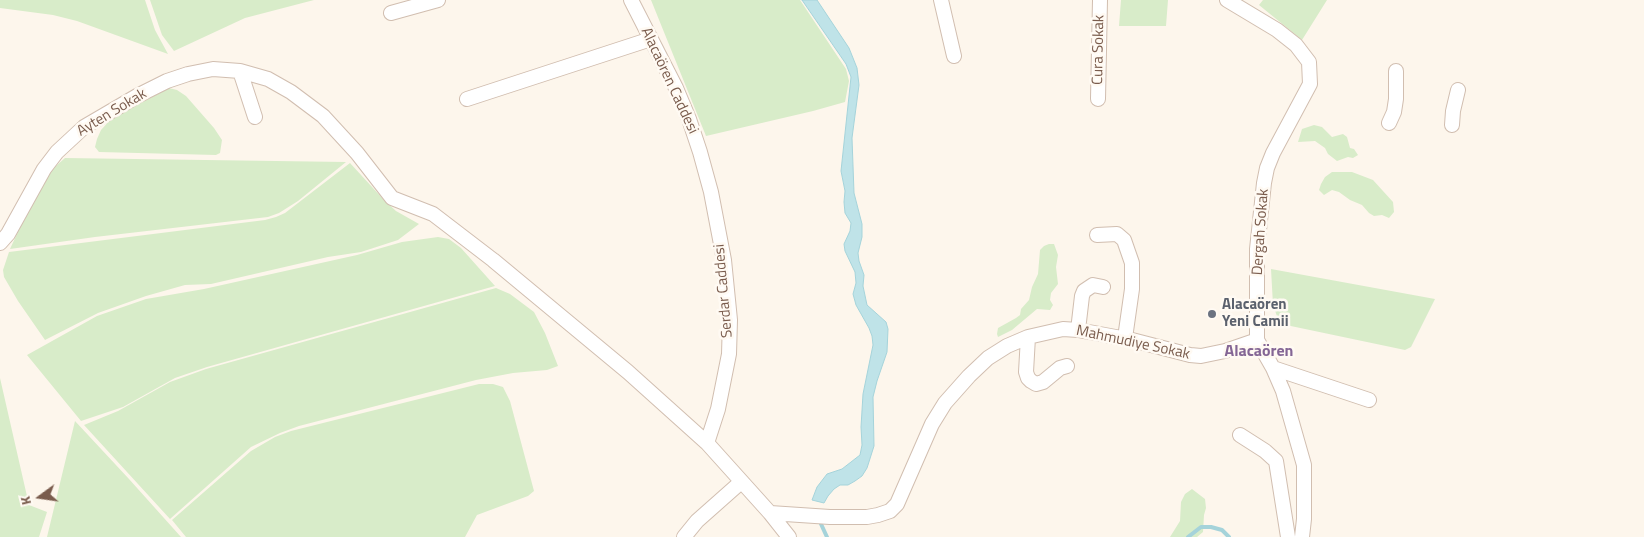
<!DOCTYPE html>
<html>
<head>
<meta charset="utf-8">
<style>
  body { margin:0 }
  #map { position:relative; width:1644px; height:537px; overflow:hidden; background:#fdf6ec; font-family:"Titillium Web",sans-serif }
  canvas { display:block }
  .north { position:absolute; left:15px; top:472px; width:50px; height:50px; -webkit-text-stroke:4px #fffaf3; paint-order:stroke; rotate:256deg; font-size:14px; font-weight:700; line-height:20px; text-align:center; color:#7a5c4d }
  .north::after { content:''; display:block; margin:auto; width:18px; height:22px; background:#7a5c4d; clip-path:polygon(50% 0,100% 100%,50% 72%,0 100%) }
</style>
</head>
<body>
<div id="map">
<canvas width="1644" height="537"></canvas>
<div class="north">K</div>
</div>
<script>
const g = document.querySelector('canvas').getContext('2d');
g.lineJoin = 'round';
function paint(path, color) { g.fillStyle = color; g.fill(path, 'evenodd'); }
const poly = rows => new Path2D(rows.map(r => 'M' + r).join(''));
function stroke(path, color, width, dash) { g.strokeStyle = color; g.lineWidth = width; g.lineCap = dash ? 'butt' : 'round'; g.setLineDash(dash || []); g.stroke(path); }
function label(font, color, halo, rows, align = 'center') {
  g.font = font + ' "Titillium Web",sans-serif'; g.lineWidth = 5; g.setLineDash([]); g.textBaseline = 'middle'; g.strokeStyle = halo; g.fillStyle = color; for (const [text, x, y, turn = 0] of rows) {
    g.save(); g.translate(x, y); g.rotate((+turn || 0) * Math.PI / 180); g.textAlign = isNaN(turn) ? turn : align; if (halo) g.strokeText(text, 0, 0); g.fillText(text, 0, 0); g.restore();
  }
}
paint(poly([
  [0,0,145,0,155,30,168,54,77,21,53,15,0,8],
  [150,0,314,0,245,18,174,51,162,35],
  [651,0,800,0,846,69,849,81,845,102,813,111,706,136],
  [1121,0,1168,0,1166,26,1119,26],
  [1263,0,1327,0,1302,40,1259,5],
  [169,88,177,90,186,96,214,128,222,140,220,153,216,155,99,152,95,147,97,139,101,130,111,119],
  [1314,125,1322,127,1332,137,1343,134,1347,137,1350,148,1354,149,1358,155,1353,158,1348,157,1337,161,1328,154,1325,148,1315,141,1298,142,1302,129],
  [65,158,346,162,298,201,279,213,268,217,95,237,10,249,22,223,49,172],
  [350,163,384,200,396,211,419,224,398,240,361,252,328,257,211,284,185,285,146,296,98,313,45,340,18,301,4,277,3,270,9,252,265,220,276,217,285,213],
  [1332,172,1352,172,1373,180,1393,202,1394,212,1389,218,1382,215,1374,216,1369,213,1362,205,1350,200,1339,192,1332,190,1324,195,1319,190,1321,184,1325,177],
  [438,237,449,239,461,248,495,286,207,367,175,378,123,407,81,421,27,355,97,316,146,299,204,289,357,255,402,242],
  [1049,244,1054,244,1058,255,1056,267,1058,284,1051,293,1050,300,1053,305,1050,310,1037,309,1012,330,998,337,997,334,998,328,1016,318,1020,315,1021,309,1029,300,1032,287,1038,274,1040,250,1044,246],
  [1271,269,1435,299,1411,347,1405,350,1286,325,1278,319,1273,305],
  [496,288,510,294,534,312,545,333,558,366,547,370,513,373,476,380,299,426,280,433,251,447,170,519,84,425,118,411,170,382,206,369],
  [0,378,29,505,47,512,39,537,0,537],
  [479,384,493,384,503,387,510,401,534,491,528,496,477,515,465,537,186,537,172,520,251,451,275,437,291,431],
  [75,421,129,479,181,537,47,537],
  [1192,489,1205,499,1206,508,1204,515,1203,532,1197,537,1170,537,1180,521,1181,502,1185,494]
]), '#d8ecc9');
const water = poly([
  [802,0,817,0,849,48,857,68,859,85,852,138,854,193,862,224,862,237,858,253,859,261,864,275,863,286,867,305,886,322,888,329,887,352,877,381,873,397,874,446,867,468,862,476,855,481,848,485,840,485,834,489,828,496,824,503,812,500,817,487,827,474,842,469,860,455,862,445,861,427,863,394,873,345,872,336,869,328,856,305,853,294,856,283,855,272,845,251,844,244,850,231,851,223,845,213,844,202,845,191,841,171,851,77,846,64,802,0]
]);
paint(water, '#bfe3e8');
stroke(water, '#a5d3da', 1);
stroke(poly([
  [821,524,827,537],
  [1188,537,1201,527,1211,527,1222,530,1229,537]
]), '#a5d3da', 4);
const minor = poly([
  [631,0,676,88,689,119,700,152,711,192,724,260,730,320,729,354,718,409,707,443,770,513,789,537],
  [941,0,954,56],
  [1227,0,1277,30,1296,45,1309,62,1310,84,1273,153,1267,168,1264,183,1257,249,1257,340,1273,368,1283,391,1304,465,1304,519,1302,537],
  [391,13,438,0],
  [240,71,255,117],
  [467,99,651,39],
  [1098,99,1100,0],
  [1389,123,1394,112,1396,99,1396,71],
  [1452,125,1453,111,1458,90],
  [1097,235,1117,234,1124,240,1132,263,1132,289,1125,338],
  [0,243,8,234,44,169,57,152,84,127,137,96,167,81,188,74,213,69,240,71,268,79,291,92,323,116,357,153,392,198,433,214,493,260,628,372,707,443],
  [1078,330,1082,296,1084,291,1093,285,1103,287],
  [1028,337,1026,372,1028,378,1031,381,1036,384,1043,382,1060,368,1067,366],
  [1273,368,1369,400],
  [1240,435,1265,451,1276,461,1288,537],
  [770,513,830,517,867,517,878,515,890,511,897,504,932,424,945,403,969,376,988,358,1007,346,1028,337,1063,329,1078,330,1132,340,1190,355,1201,356,1225,351,1257,340],
  [684,537,697,521,741,482]
]);
stroke(minor, '#d1beb0', 16);
stroke(minor, '#fff', 14);
for (const [x, y, r, color] of [
  [1212,314,5,"#6b7280"]
]) { const dot = new Path2D(); dot.arc(x, y, r, 0, 2 * Math.PI); g.fillStyle = color; g.fill(dot); stroke(dot, '#fffaf3', 2); }
label('15px', '#7a5c4d', '#fffaf3', [
  ["Cura Sokak",1099,50,-89],
  ["Alacaören Caddesi",669,81,65],
  ["Ayten Sokak",112,113,-31],
  ["Dergah Sokak",1261,232,-86],
  ["Serdar Caddesi",724,291,-95],
  ["Mahmudiye Sokak",1133,343,12]
]);
label('bold 15px', '#5b616d', '#fffaf3', [
  ["Alacaören",1222,305],
  ["Yeni Camii",1222,322]
], 'left');
label('bold 16px', '#846695', '#fffaf3', [
  ["Alacaören",1259,352]
]);
</script>
</body>
</html>
